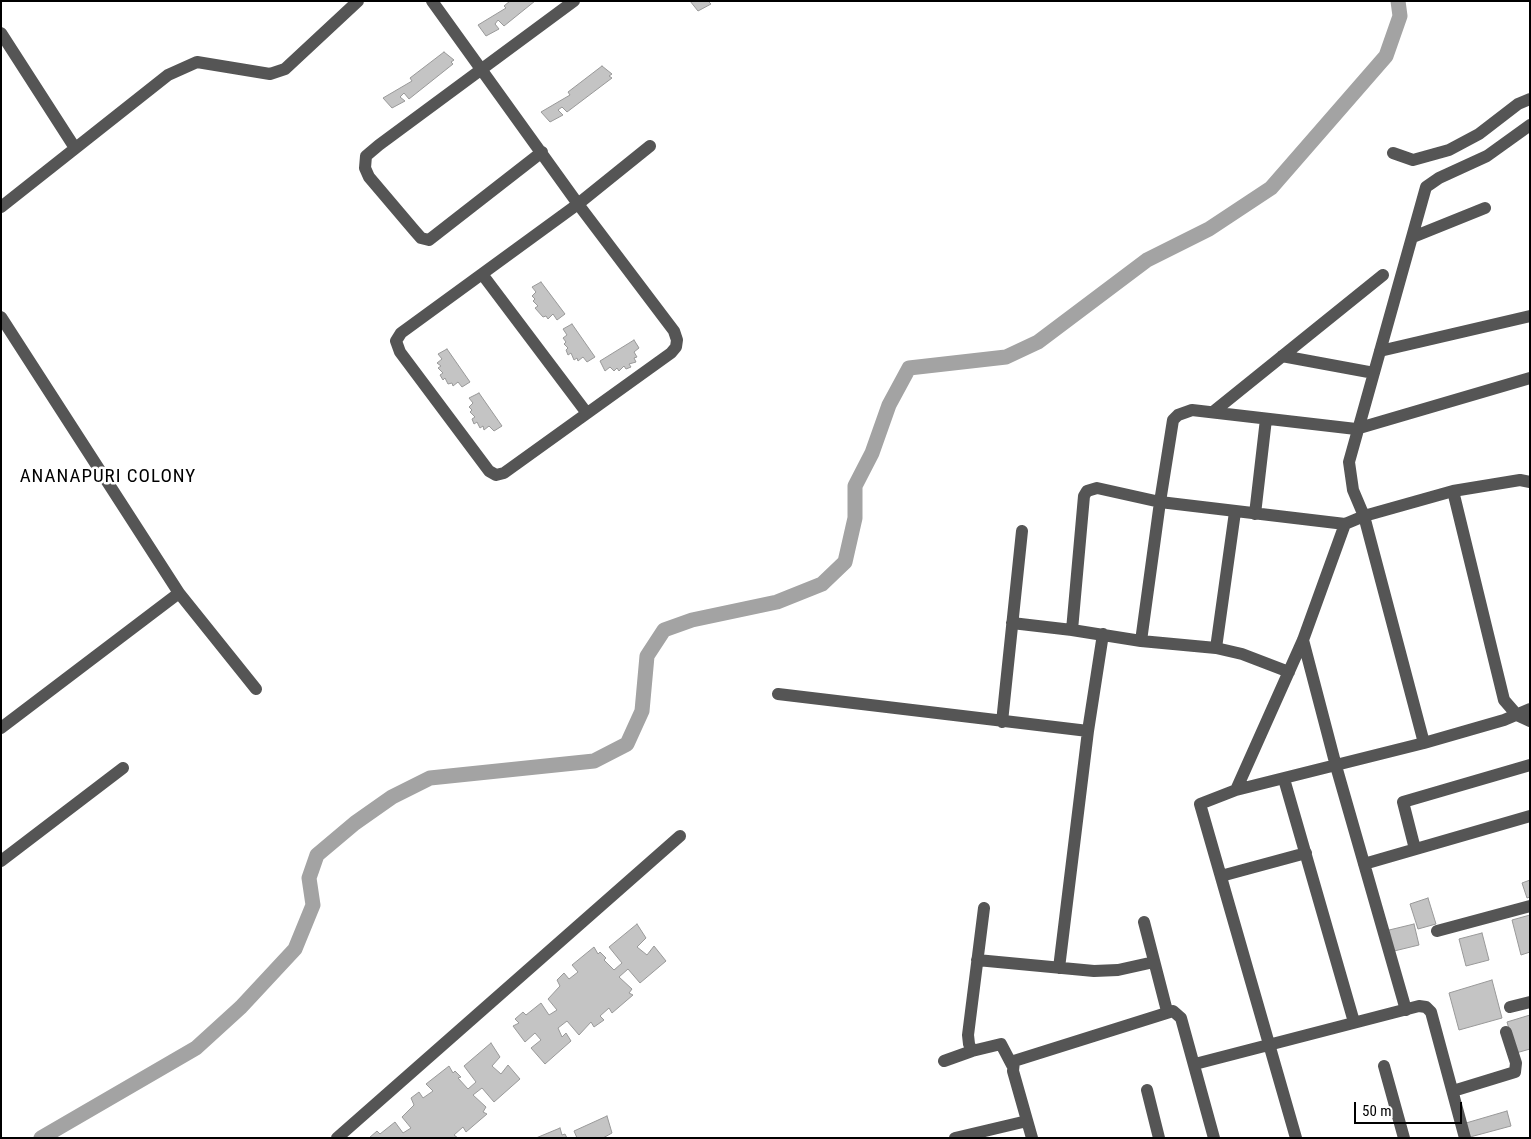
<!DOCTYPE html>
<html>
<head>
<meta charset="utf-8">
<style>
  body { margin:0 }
  #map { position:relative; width:1531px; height:1139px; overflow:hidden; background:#fff; font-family:"Roboto Condensed",sans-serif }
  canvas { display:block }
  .frame { position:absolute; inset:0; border:2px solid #000; pointer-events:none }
  .scale { position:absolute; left:1354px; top:1102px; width:108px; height:22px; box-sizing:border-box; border:2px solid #000; border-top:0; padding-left:6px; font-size:15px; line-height:18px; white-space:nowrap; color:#000; -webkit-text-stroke:4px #fff; paint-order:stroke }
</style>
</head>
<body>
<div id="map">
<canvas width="1531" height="1139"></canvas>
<div class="frame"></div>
<div class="scale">50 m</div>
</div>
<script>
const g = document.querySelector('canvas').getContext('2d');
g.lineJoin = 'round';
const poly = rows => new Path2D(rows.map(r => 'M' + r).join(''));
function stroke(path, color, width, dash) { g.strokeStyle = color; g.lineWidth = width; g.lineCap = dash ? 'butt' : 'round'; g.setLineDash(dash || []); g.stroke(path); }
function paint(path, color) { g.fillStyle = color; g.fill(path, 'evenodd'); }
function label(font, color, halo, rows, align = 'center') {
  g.font = font + ' "Roboto Condensed",sans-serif'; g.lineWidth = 5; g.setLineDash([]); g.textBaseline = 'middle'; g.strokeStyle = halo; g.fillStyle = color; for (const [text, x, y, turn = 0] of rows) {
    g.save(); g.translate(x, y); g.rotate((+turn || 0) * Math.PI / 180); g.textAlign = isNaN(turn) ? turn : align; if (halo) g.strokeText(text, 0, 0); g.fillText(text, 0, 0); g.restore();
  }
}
stroke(poly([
  [41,1138,196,1048,241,1007,295,949,313,905,309,878,317,855,355,823,392,797,430,778,594,761,627,744,642,711,647,656,664,630,692,620,777,602,822,584,845,562,855,518,855,486,872,453,889,405,909,368,1006,357,1038,342,1147,260,1209,229,1271,188,1386,56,1400,16,1398,1]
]), '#a3a3a3', 15);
const building = poly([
  [510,1,535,1,504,26,498,20,495,24,499,29,486,36,478,25,506,8,504,6,510,1],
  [690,1,708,1,711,4,698,11,690,1],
  [444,52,454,60,451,62,453,64,409,99,404,93,400,97,405,101,392,108,383,98,412,81,410,78,444,52],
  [602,66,612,74,609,76,612,78,567,112,562,107,558,110,563,115,550,122,541,112,570,95,568,92,602,66],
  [541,282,565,314,557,320,553,314,548,319,546,316,543,317,535,308,538,306,533,301,535,299,532,296,536,292,532,287,541,282],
  [572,324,595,357,587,362,583,357,578,361,577,358,574,360,571,353,568,355,566,350,568,348,564,344,566,342,563,338,567,335,563,329,572,324],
  [634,340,639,348,634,352,637,357,634,358,636,362,629,364,631,367,626,369,624,366,619,371,617,368,614,371,610,367,605,371,600,361,634,340],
  [447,349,470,382,462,387,458,382,453,386,452,383,448,384,445,378,443,380,440,375,443,373,438,368,441,366,437,363,442,359,438,354,447,349],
  [479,393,502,426,494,431,489,426,484,430,483,426,480,428,477,422,474,424,472,419,475,417,470,412,472,410,469,407,473,403,469,398,479,393],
  [1530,880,1530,897,1527,898,1522,883,1530,880],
  [1428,898,1436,924,1418,929,1410,904,1428,898],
  [1530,915,1530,952,1521,955,1512,920,1530,915],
  [637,924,646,938,637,947,647,955,654,946,666,961,640,983,628,969,619,977,632,989,629,993,633,995,612,1013,609,1008,600,1016,604,1020,594,1027,591,1022,579,1035,567,1021,558,1028,562,1037,566,1033,571,1041,545,1064,531,1048,541,1040,535,1033,525,1042,513,1026,519,1023,515,1019,523,1012,526,1015,541,1003,549,1015,557,1010,548,999,560,986,557,980,564,973,569,979,578,972,572,965,594,947,598,954,600,952,606,958,604,960,614,970,622,963,609,947,637,924],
  [1414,924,1419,945,1390,952,1385,931,1414,924],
  [1482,933,1489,960,1466,966,1459,939,1482,933],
  [1492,980,1502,1018,1459,1030,1449,993,1492,980],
  [1530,1015,1530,1049,1516,1053,1507,1022,1530,1015],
  [491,1043,500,1057,492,1066,501,1074,508,1065,520,1079,494,1102,482,1088,473,1095,486,1107,483,1112,487,1114,466,1132,463,1127,454,1135,458,1138,369,1138,377,1131,380,1134,395,1122,403,1133,411,1128,402,1117,414,1105,411,1098,419,1092,423,1098,433,1091,426,1084,449,1066,453,1073,455,1071,461,1077,458,1078,468,1089,476,1082,464,1066,491,1043],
  [1507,1111,1511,1126,1470,1137,1466,1123,1507,1111],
  [607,1116,612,1133,603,1138,577,1138,574,1131,607,1116],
  [560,1128,562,1135,565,1134,567,1138,536,1138,560,1128]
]);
paint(building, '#c4c4c4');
stroke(building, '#999', 1);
stroke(poly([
  [432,1,578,204,674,331,677,340,676,347,671,353,504,473,496,475,489,471,400,352,396,341,401,333,578,204,650,146],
  [1,33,75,148],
  [542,152,429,240,421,238,414,230,369,177,365,168,366,156,379,145,574,1],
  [1393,153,1413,160,1449,150,1479,134,1518,104,1530,99],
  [1,207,168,75,197,62,270,74,285,69,358,1],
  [1413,237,1485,208],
  [482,274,586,412],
  [1,317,179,593,256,689],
  [1380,351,1530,316],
  [1282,356,1374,373],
  [1213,412,1383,275],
  [1453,491,1504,700,1517,715,1530,721],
  [1255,514,1266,419],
  [1012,623,1072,630],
  [1303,640,1336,766,1406,1010],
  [1141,641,1072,630,1084,496,1087,491,1097,488,1160,502,1345,524],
  [1216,648,1235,512],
  [1289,672,1242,654,1216,648,1141,641,1160,502,1173,420,1178,415,1192,410,1356,429,1530,378],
  [778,694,1088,731],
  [1002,722,1022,531],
  [1,728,179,593],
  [1424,743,1364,516,1353,490,1349,462,1426,187,1439,178,1487,156,1530,125],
  [1284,779,1354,1022],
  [1236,790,1303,640,1345,524,1364,516,1453,491,1520,480,1530,482],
  [1415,849,1403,802,1530,765],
  [1,861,123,768],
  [1364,864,1530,816],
  [1221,876,1306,853],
  [984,908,968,1035,969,1044,972,1051,1001,1044,1012,1065],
  [1144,922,1167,1011],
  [1437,931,1530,906],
  [977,960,1094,971,1118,970,1154,962],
  [1059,968,1088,731,1103,634],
  [1510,1007,1530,1002],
  [944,1061,972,1051],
  [1195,1064,1419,1006,1426,1007,1431,1012,1465,1138],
  [1384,1066,1404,1138],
  [1147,1090,1159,1138],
  [1453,1091,1515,1072,1516,1063,1506,1032],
  [337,1138,680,836],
  [955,1138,1027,1121],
  [1032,1138,1013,1071,1014,1061,1173,1011,1181,1018,1214,1138],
  [1296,1138,1200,804,1236,790,1424,743,1504,720,1530,709]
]), '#555', 12);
g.letterSpacing = '1px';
label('19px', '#000', '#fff', [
  ["ANANAPURI COLONY",108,477]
]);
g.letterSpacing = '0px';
</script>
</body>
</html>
